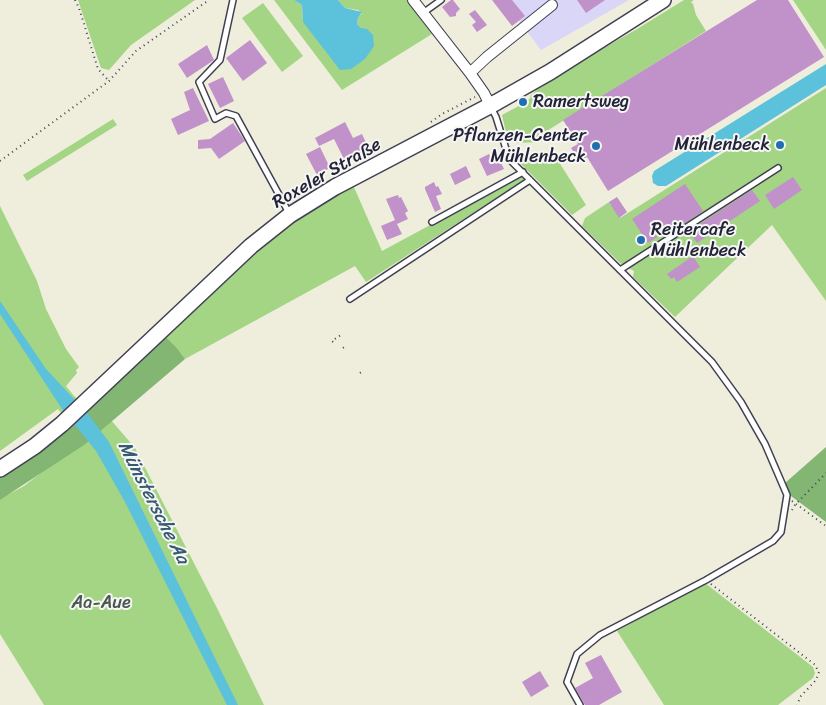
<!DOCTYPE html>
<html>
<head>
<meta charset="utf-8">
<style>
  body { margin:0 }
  canvas { display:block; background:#efeddc }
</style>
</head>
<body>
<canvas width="826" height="705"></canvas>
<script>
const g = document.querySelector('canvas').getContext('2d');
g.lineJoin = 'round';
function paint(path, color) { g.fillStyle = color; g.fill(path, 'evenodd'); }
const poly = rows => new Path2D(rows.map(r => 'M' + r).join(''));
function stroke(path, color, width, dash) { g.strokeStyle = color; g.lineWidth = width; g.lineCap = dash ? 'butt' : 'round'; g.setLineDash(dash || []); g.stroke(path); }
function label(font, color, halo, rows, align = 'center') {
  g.font = font + ' Sriracha,sans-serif'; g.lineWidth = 4; g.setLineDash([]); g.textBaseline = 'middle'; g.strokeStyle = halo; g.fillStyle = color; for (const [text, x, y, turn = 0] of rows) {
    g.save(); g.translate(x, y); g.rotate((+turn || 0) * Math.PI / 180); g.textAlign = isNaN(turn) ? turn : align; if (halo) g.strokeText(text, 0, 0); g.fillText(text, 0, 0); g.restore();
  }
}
paint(poly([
  [503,0,629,0,541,50]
]), '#dad6f7');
paint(poly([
  [78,0,195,0,131,45,109,70,101,68],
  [274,0,294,0,302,5,303,22,361,28,357,24,358,18,362,13,358,10,345,8,338,0,407,0,432,34,342,90],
  [684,0,694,0,691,2,693,4,696,15,706,31,542,134,545,139,541,142,514,143,507,137,502,115,526,102,531,97,530,96,546,81,637,29],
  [793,0,826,0,826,50],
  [263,3,303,56,282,72,242,18],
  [826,88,826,301,772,225,675,317,633,277,634,271,620,263,582,226,585,218,609,202,620,218],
  [113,119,117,125,27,181,23,175],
  [552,151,586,205,572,215,512,155],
  [521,176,524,180,366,282,355,266,185,359,177,348,165,336,297,216,353,185,382,251],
  [0,206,37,281,46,309,66,349,79,367,76,370,77,373,66,386,74,396,98,417,104,412,135,448,218,610,264,705,44,705,0,634,0,499,24,486,83,441,58,409,0,451],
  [705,583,813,667,815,673,813,678,778,705,664,705,617,631]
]), '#a3d585');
paint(poly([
  [165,336,177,348,185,359,84,445,0,500,0,473],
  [826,447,826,522,791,496,785,483]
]), '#82b672');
paint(poly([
  [294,0,338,0,345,8,362,12,358,18,357,24,361,28,367,29,373,35,374,46,365,59,351,69,340,70,303,22,302,5],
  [826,64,826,85,666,186,658,186,653,183,652,176,654,171],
  [0,301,46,369,88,414,109,442,238,705,227,705,125,502,96,451,62,409,0,314]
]), '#5cc1da');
paint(poly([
  [451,0,453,0,460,9,456,13,456,16,450,17,442,7],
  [492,0,512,0,525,16,512,26],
  [577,0,605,0,586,13],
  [757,0,788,0,824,57,608,191,587,157,580,161,571,148,578,144,563,120],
  [475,10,487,25,477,32,472,25,476,22,469,14],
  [250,40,267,63,243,81,226,58],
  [207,45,214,60,187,78,178,64],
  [223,77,234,101,220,108,208,84],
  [193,88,209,121,178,135,171,119,190,110,184,92],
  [345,122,353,138,362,134,369,149,345,161,334,139,319,146,315,138],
  [233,123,245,141,219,159,211,148,198,149,198,140,210,139],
  [320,147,330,168,317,175,306,154],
  [489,154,492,160,498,157,504,169,487,176,479,159],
  [466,166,471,177,455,185,450,174],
  [793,177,802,190,774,209,765,195],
  [434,182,436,187,438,186,442,194,436,196,441,209,435,212,425,189,425,187],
  [685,184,703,211,684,224,682,220,648,243,632,219],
  [752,190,760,201,697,243,689,231],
  [398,195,399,198,401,197,408,211,405,213,408,219,397,224,402,234,387,240,381,226,395,220,386,199],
  [617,197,627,212,619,218,609,202],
  [693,256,700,267,677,282,674,277,671,279,667,274],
  [601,655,622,692,599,705,585,705,575,688,593,678,585,663],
  [540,671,549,686,531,697,522,682]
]), '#c191c9');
const service = poly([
  [233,0,220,60,199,82,215,119,226,113,236,116,289,213],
  [423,13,441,0],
  [491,107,496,117,506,149,512,162,712,362,741,402,765,444,787,495,781,532,773,541,706,580,600,635,577,654,567,682,580,705],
  [432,222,523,172],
  [620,270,778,168],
  [350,299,530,180]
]);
const minor = poly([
  [413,0,470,73,484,93,490,105],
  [470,73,487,57,552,5]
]);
const secondary = poly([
  [0,469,35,446,62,424,251,246,290,215,335,187,497,102,550,72,663,0]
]);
stroke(service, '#414053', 8);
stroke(minor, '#414053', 12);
stroke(secondary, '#414053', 18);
stroke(poly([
  [75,0,79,8,98,69,109,81],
  [431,122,442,114,475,97],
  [0,161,109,81,136,51,209,0],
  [333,342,332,341,341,335],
  [343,348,347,345],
  [360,373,364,370],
  [792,501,826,526],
  [792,510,795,505,826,473],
  [711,584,814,664,819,672,816,680,801,696,797,705]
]), '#414053', 2, [1, 4]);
stroke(service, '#fff', 5);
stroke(minor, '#fff', 10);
stroke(secondary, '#fff', 15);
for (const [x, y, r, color] of [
  [523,102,5,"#1f6fb2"],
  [780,145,5,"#1f6fb2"],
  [596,146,5,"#1f6fb2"],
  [641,240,5,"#1f6fb2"]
]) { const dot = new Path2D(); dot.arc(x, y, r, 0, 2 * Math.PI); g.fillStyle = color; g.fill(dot); stroke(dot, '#f6f6f2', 2); }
label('18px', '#22223b', '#f6f6f2', [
  ["Ramertsweg",533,102],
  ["Pflanzen-Center",586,136,"right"],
  ["Mühlenbeck",586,157,"right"],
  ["Mühlenbeck",770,145,"right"],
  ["Reitercafe",651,230],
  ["Mühlenbeck",651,251]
], 'left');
label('18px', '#22223b', '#f6f6f2', [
  ["Roxeler Straße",327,174,-30]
]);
label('18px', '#495851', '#f6f6f2', [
  ["Aa-Aue",101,603]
]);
label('italic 19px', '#365a73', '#f6f6f2', [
  ["Münstersche Aa",153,503,63]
]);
</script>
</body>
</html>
